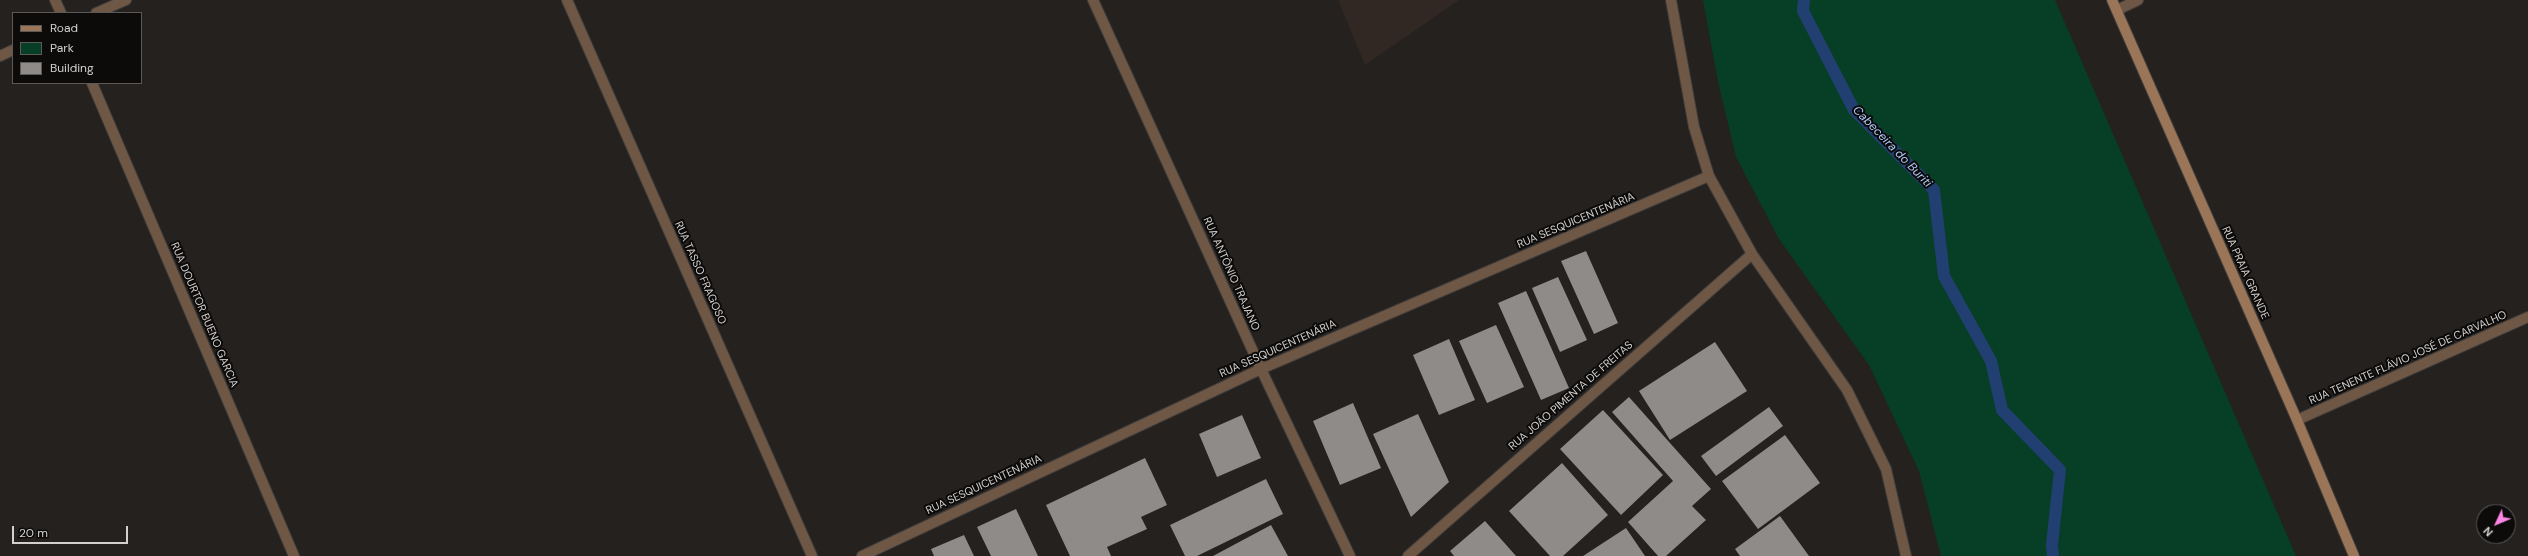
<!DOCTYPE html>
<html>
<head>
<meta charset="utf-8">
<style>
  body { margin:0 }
  #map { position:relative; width:2528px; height:556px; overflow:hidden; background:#24211f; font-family:"DM Sans",sans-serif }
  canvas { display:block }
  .legend { position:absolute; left:12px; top:12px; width:130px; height:72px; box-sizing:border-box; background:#0c0b0a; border:1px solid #5c5a59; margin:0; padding:5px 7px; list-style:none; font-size:12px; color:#d3d1d0 }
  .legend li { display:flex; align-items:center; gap:8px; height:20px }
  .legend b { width:20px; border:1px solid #5c5a59 }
  .north { position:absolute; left:2476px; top:504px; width:40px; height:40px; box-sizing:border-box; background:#0c0b0a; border:1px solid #5c5a59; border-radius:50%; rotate:226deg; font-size:11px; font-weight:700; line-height:16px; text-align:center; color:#d3d1d0 }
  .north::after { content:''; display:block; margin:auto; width:14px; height:18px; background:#fc86e3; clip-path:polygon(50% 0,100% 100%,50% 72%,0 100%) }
  .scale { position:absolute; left:12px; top:526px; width:116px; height:18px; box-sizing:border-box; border:2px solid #d3d1d0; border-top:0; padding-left:5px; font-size:12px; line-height:14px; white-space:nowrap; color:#d3d1d0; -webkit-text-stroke:3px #0c0b0a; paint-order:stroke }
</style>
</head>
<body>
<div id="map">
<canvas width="2528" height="556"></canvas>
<ul class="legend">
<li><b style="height:5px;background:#9a7558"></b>Road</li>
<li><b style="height:11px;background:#073e26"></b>Park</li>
<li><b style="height:11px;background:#8f8b89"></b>Building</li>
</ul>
<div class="north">N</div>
<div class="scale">20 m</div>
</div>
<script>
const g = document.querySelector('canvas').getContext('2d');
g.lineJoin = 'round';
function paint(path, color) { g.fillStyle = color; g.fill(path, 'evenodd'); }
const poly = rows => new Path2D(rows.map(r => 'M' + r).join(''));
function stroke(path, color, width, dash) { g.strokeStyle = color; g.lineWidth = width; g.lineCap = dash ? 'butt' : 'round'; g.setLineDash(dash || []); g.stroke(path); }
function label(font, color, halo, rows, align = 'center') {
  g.font = font + ' "DM Sans",sans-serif'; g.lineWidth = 4; g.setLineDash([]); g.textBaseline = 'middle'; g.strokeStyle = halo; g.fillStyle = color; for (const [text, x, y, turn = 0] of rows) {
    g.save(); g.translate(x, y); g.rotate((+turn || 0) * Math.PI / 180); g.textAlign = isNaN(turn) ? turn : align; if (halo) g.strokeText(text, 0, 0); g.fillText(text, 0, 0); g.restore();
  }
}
paint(poly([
  [1338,0,1459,0,1365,65]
]), '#312824');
paint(poly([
  [1703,0,2055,0,2296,556,1941,556,1919,471,1869,365,1779,239,1736,157,1718,82]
]), '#073e26');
stroke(poly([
  [1804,0,1803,11,1854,110,1934,190,1944,276,1991,361,2002,410,2060,470,2052,545,2053,556]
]), '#214071', 12);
paint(poly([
  [1586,251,1618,323,1594,334,1561,261],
  [1558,277,1587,340,1560,352,1532,288],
  [1526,291,1569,388,1541,400,1498,303],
  [1496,325,1524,387,1487,403,1459,341],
  [1449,339,1475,400,1439,415,1413,355],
  [1715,342,1747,391,1670,440,1639,391],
  [1629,397,1711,489,1692,506,1706,520,1666,556,1658,556,1628,522,1673,481,1612,412],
  [1353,403,1381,468,1340,485,1313,421],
  [1769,407,1783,426,1716,476,1701,456],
  [1603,410,1663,475,1621,515,1560,449],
  [1418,414,1449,482,1411,517,1373,434],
  [1242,415,1261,458,1217,477,1199,434],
  [1785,435,1820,483,1758,529,1722,481],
  [1145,458,1167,505,1141,517,1147,529,1107,547,1111,556,1070,556,1046,505],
  [1562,463,1608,515,1563,556,1550,556,1509,511],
  [1266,479,1283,514,1197,556,1185,556,1170,525],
  [1016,509,1038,556,991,556,977,527],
  [1780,516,1809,556,1740,556,1735,549],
  [1485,521,1516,556,1454,556,1450,551],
  [1271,525,1288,556,1213,556],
  [1626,528,1645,556,1583,556],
  [964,535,974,556,934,556,931,549]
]), '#8f8b89');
const street = poly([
  [55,0,61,13],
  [567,0,812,556],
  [1093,0,1261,369,1350,556],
  [1671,0,1694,127,1709,176,1752,254,1847,390,1886,469,1906,556],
  [2117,10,2138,0],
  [96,13,126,0],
  [0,56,13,50],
  [92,83,294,556],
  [2297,420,2528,317],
  [862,556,1261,369,1709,176],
  [1408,556,1752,254]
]);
const secondary = poly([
  [2112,0,2297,420,2354,556]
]);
stroke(street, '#403d3b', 12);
stroke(secondary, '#403d3b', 12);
stroke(street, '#6e5745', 10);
stroke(secondary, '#9a7558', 10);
label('11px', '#d3d1d0', '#0c0b0a', [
  ["RUA SESQUICENTENÁRIA",1576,221,-23],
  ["RUA TASSO FRAGOSO",700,273,66],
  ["RUA PRAIA GRANDE",2245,273,66],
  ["RUA ANTÔNIO TRAJANO",1231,274,66],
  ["RUA DOURTOR BUENO GARCIA",204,315,67],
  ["RUA SESQUICENTENÁRIA",1278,349,-24],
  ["RUA TENENTE FLÁVIO JOSÉ DE CARVALHO",2408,358,-24],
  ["RUA JOÃO PIMENTA DE FREITAS",1571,396,-41],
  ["RUA SESQUICENTENÁRIA",984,485,-25]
]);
label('italic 12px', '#adcbf9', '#0c0b0a', [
  ["Cabeceira do Buriti",1892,147,46]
]);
</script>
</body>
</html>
